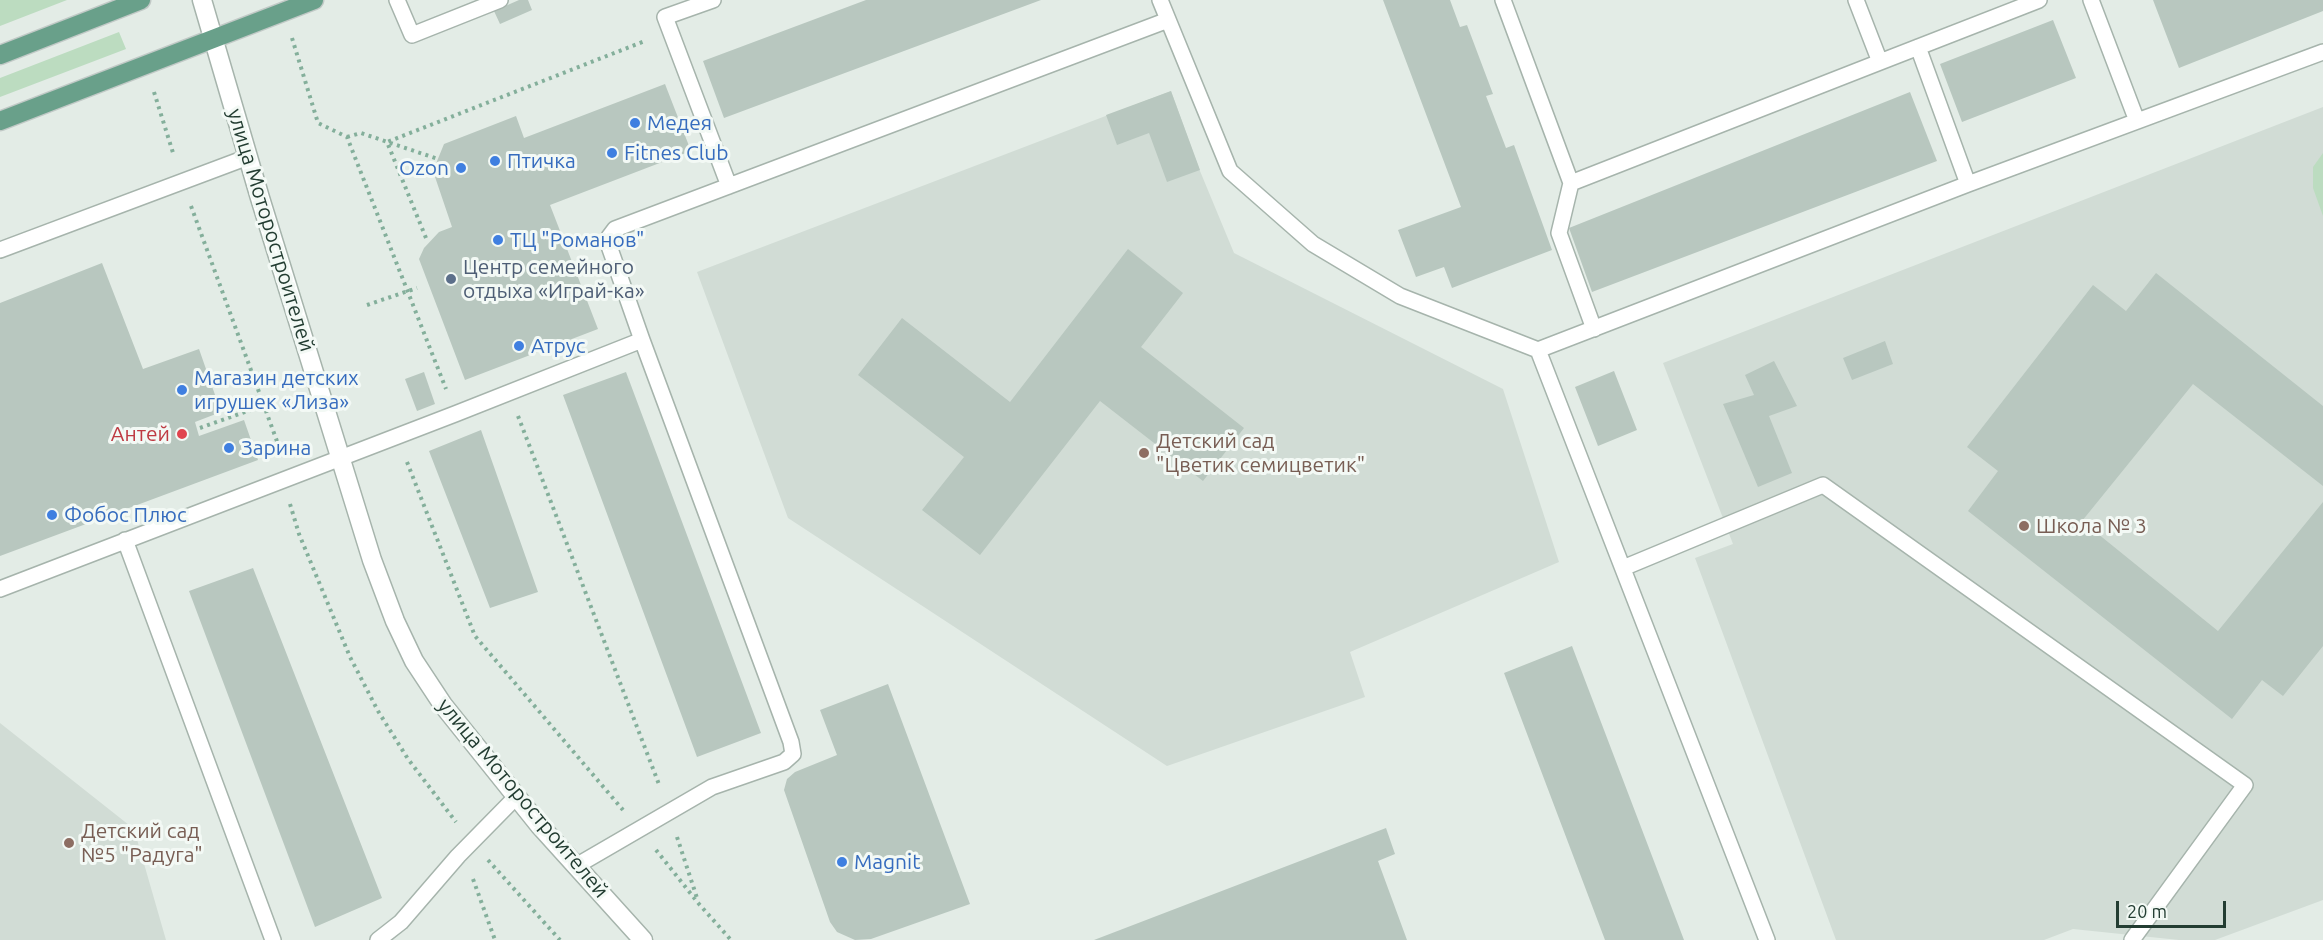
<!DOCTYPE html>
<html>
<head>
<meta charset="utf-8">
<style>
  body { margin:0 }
  #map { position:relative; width:2323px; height:940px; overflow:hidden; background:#e3ece6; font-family:Ubuntu,sans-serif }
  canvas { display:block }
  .scale { position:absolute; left:2116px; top:901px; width:110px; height:27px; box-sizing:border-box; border:3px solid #233d32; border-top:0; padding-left:8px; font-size:18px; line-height:21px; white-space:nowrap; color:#233d32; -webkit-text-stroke:4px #f3f9f5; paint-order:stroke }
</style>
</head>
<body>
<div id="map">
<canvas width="2323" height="940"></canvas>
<div class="scale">20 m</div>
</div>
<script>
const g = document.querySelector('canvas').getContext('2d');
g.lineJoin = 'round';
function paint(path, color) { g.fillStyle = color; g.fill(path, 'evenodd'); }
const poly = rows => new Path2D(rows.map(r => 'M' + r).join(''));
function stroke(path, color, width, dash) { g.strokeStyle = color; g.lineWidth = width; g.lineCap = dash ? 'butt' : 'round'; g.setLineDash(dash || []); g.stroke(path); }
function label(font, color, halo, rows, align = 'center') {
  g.font = font + ' Ubuntu,sans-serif'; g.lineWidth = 6; g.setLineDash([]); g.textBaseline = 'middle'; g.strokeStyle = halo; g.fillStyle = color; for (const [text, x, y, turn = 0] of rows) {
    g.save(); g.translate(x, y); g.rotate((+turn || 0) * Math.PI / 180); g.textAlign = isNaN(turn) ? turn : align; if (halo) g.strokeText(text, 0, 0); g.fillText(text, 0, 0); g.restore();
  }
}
paint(poly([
  [1171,91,1200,171,1234,253,1503,389,1559,562,1350,652,1365,697,1167,766,788,518,697,272],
  [2323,107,2323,900,2215,940,2179,940,2073,929,2044,940,1836,940,1695,558,1733,544,1663,363],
  [0,723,134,829,166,940,0,940]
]), '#d1dcd5');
paint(poly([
  [0,0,67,0,0,26],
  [119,32,126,49,0,97,0,78],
  [2323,153,2323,216,2313,188,2313,167]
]), '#bcdcc0');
paint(poly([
  [519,0,528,0,532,10,500,24,494,11],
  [866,0,1041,0,724,118,703,61],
  [1383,0,1450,0,1460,27,1467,25,1493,94,1486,96,1506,148,1514,145,1552,250,1452,288,1444,267,1416,277,1398,230,1461,207],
  [2153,0,2323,0,2323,11,2179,68],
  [2053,20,2076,78,1962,122,1940,64],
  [665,84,691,151,550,205,598,329,465,380,419,259,424,248,439,232,452,227,433,171,444,144,516,116,524,138],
  [1171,91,1200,170,1167,182,1149,133,1117,145,1106,115],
  [1910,92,1937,161,1592,292,1569,228],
  [1128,249,1183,293,1141,347,1244,428,1203,481,1100,401,980,555,922,510,964,457,858,375,902,318,1010,402],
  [102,263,143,369,199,349,221,412,195,422,199,436,244,420,258,460,0,556,0,303],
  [2156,273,2323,406,2323,486,2193,384,2082,521,2218,631,2323,502,2323,646,2283,696,2262,680,2232,719,1968,511,1998,471,1967,447,2093,285,2126,311],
  [1885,341,1893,364,1852,380,1843,358],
  [1774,361,1797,406,1769,416,1792,473,1758,487,1723,404,1754,395,1745,375],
  [1614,371,1637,430,1598,446,1575,387],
  [424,372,435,404,417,411,405,379],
  [626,372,761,733,697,757,563,395],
  [481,430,538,592,490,608,429,451],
  [253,568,382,898,315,927,189,591],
  [1572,646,1684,940,1605,940,1504,673],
  [888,684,970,904,871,939,855,940,837,932,830,922,784,790,787,779,795,772,837,755,820,710],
  [1386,828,1395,854,1378,861,1407,940,1094,940]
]), '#b8c7bf');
const service = poly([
  [397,0,412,35,500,0],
  [713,0,665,17,729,186],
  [1160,0,1230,171,1313,244,1400,296,1538,350,1968,184,2323,52],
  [1503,0,1571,183,1880,62],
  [1856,0,1880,62,2039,0],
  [2091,0,2137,121],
  [1918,47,1968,184],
  [1571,183,1559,233,1594,329],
  [0,250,248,157],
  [1538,350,1767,940],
  [125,540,273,940],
  [1623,568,1823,485,2245,785,2132,940],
  [0,589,455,414,642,340],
  [576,866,712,787,784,762,793,754,791,742,642,340,609,246,609,237,615,229,1168,20],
  [378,940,401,922,458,856,516,797]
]);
const tertiary = poly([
  [202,0,260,198,372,560,395,621,414,661,443,705,540,826,643,940]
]);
const primary = poly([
  [0,55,141,0],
  [0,121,314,0]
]);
stroke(service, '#a6b4ac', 18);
stroke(tertiary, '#a6b4ac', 21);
stroke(primary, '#c1c9c6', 21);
stroke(poly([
  [292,38,318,123,347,137,446,389],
  [154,92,174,156],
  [347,137,361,133,438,159],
  [191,206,278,444,279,453],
  [426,238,387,142,645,41],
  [367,305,417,288],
  [518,416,660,787],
  [200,428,264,405],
  [407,462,475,636,623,810],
  [290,504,299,534,350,657,378,711,408,759,456,822],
  [677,837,698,901],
  [656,850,699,904,731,940],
  [488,860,560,940],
  [473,879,495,940]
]), '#84af9b', 4, [3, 4.5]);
stroke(service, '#fff', 15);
stroke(tertiary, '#fff', 18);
stroke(primary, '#69a08a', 18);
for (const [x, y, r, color] of [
  [635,123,6,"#3f7fe0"],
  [612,153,6,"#3f7fe0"],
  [495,161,6,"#3f7fe0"],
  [461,168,6,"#3f7fe0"],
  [498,240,6,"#3f7fe0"],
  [451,279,6,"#5c6f8a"],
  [519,346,6,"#3f7fe0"],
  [182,390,6,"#3f7fe0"],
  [182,434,6,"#e0444e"],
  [229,448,6,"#3f7fe0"],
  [1144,453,6,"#8d6e63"],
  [52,515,6,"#3f7fe0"],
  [2024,526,6,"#8d6e63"],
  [69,843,6,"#8d6e63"],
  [842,862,6,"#3f7fe0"]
]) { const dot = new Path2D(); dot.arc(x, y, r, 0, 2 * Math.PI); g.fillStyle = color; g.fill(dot); stroke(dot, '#f3f9f5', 2); }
label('21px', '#366cbe', '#f3f9f5', [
  ["Медея",647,123],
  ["Fitnes Club",624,153],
  ["Птичка",507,161],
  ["Ozon",449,168,"right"],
  ["ТЦ \"Романов\"",510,240],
  ["Атрус",531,346],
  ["Магазин детских",194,378],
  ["игрушек «Лиза»",194,402],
  ["Зарина",241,448],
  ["Фобос Плюс",64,515],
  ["Magnit",854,862]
], 'left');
label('21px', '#233d32', '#f3f9f5', [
  ["улица Моторостроителей",271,230,73],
  ["улица Моторостроителей",523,798,50]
]);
label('21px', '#4e5e75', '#f3f9f5', [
  ["Центр семейного",463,267],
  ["отдыха «Играй-ка»",463,291]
], 'left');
label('21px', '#be3a42', '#f3f9f5', [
  ["Антей",170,434]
], 'right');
label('21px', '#785e54', '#f3f9f5', [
  ["Детский сад",1156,441],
  ["\"Цветик семицветик\"",1156,465],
  ["Школа № 3",2036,526],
  ["Детский сад",81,831],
  ["№5 \"Радуга\"",81,855]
], 'left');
</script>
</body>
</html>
